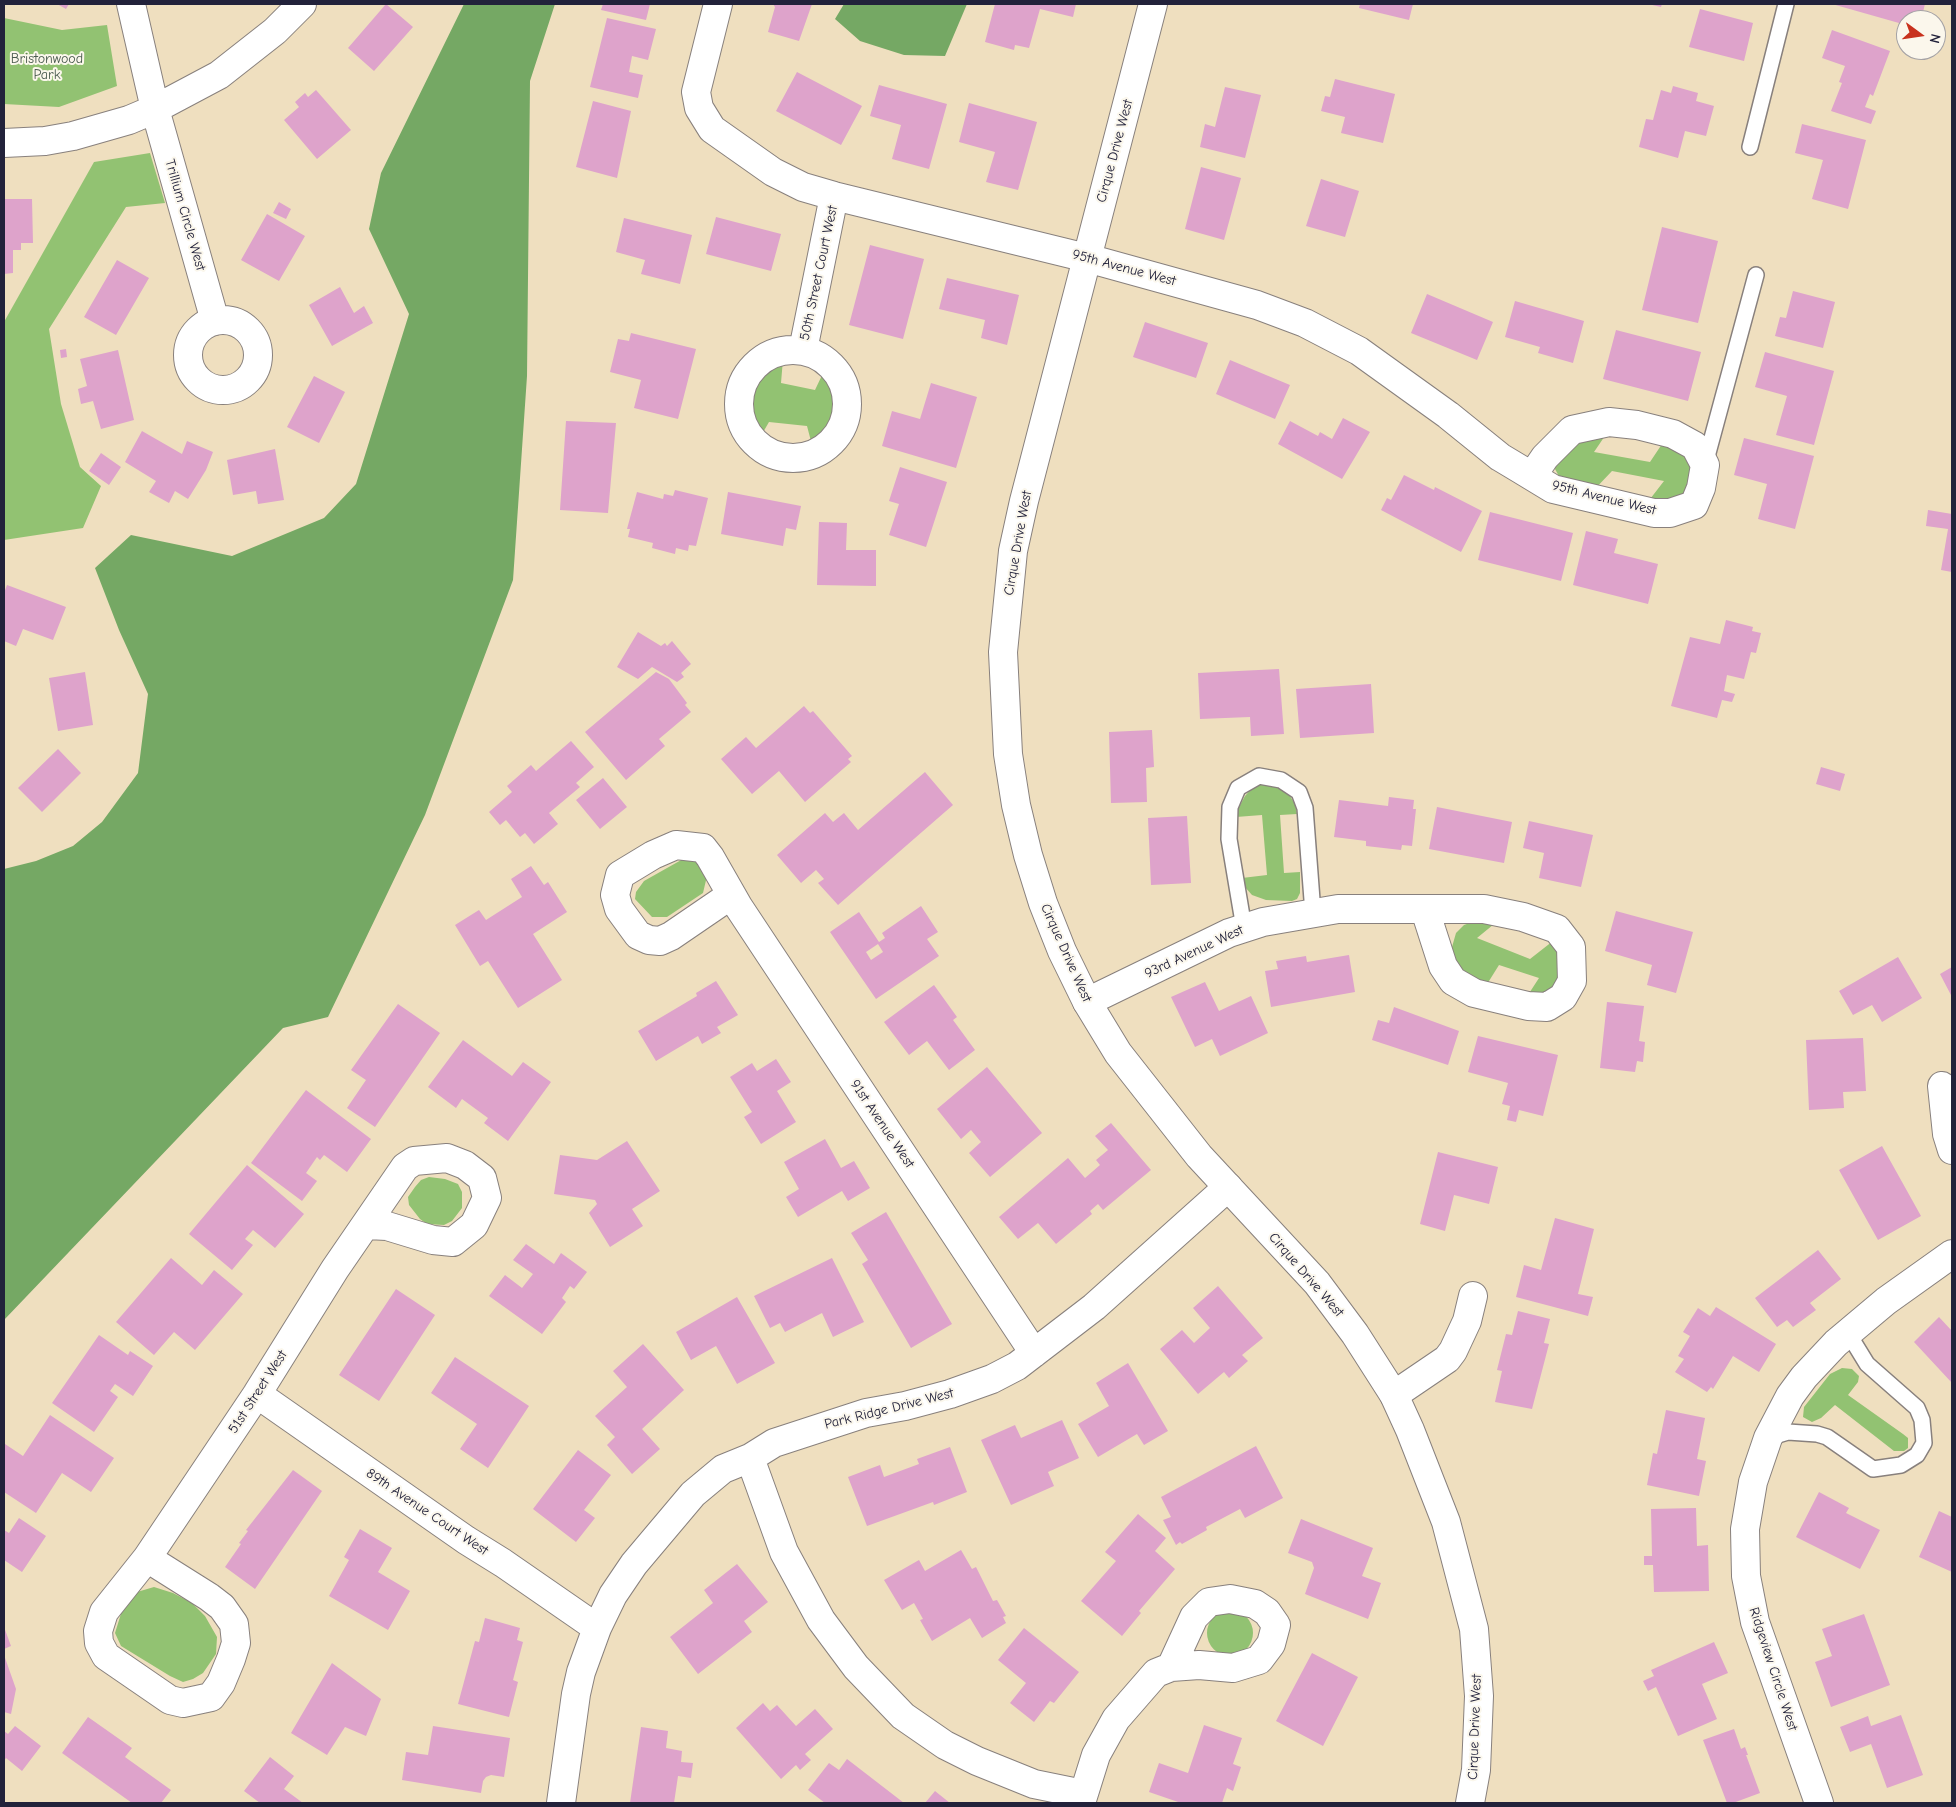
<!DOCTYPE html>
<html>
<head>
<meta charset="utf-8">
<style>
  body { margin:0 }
  #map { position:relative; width:1956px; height:1807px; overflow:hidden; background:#efdfbf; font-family:"Comic Neue",sans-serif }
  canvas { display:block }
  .frame { position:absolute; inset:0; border:5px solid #22223b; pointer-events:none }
  .north { position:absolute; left:1896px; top:10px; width:50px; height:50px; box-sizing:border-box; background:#fbf7ec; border:1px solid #a4a2a5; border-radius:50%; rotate:104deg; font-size:14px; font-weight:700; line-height:20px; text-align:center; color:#22223b }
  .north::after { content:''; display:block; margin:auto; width:18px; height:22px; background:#c8321e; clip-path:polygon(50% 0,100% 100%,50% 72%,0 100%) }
</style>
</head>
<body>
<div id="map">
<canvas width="1956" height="1807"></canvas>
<div class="frame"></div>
<div class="north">N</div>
</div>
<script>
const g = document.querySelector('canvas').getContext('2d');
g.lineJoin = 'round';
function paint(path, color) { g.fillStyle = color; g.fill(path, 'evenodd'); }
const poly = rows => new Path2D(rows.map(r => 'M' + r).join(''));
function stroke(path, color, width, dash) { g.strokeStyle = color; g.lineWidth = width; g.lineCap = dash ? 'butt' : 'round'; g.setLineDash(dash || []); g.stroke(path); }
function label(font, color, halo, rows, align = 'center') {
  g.font = font + ' "Comic Neue",sans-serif'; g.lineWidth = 4; g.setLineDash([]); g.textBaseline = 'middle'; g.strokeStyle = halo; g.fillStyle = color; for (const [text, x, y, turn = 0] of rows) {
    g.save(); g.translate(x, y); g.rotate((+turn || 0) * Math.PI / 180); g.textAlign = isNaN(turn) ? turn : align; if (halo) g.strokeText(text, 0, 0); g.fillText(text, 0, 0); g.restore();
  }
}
paint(poly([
  [4,18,62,30,107,25,117,86,59,107,4,104],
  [150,153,165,203,126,207,49,329,61,404,80,467,101,486,83,528,4,540,4,322,94,162],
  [783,359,781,383,815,390,824,371,833,382,838,396,838,411,833,425,824,437,812,445,807,426,769,422,762,434,757,432,750,418,748,404,750,389,758,375,769,365],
  [1611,427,1594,452,1650,462,1664,441,1678,445,1695,466,1686,492,1677,501,1647,503,1664,481,1612,471,1593,491,1561,480,1555,469,1558,453,1567,444],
  [1261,784,1279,787,1288,793,1295,804,1297,814,1280,815,1284,873,1300,872,1300,893,1297,899,1292,901,1266,900,1252,895,1244,886,1242,878,1267,875,1262,815,1236,817,1237,811,1245,796,1253,787],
  [683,859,690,859,699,863,707,876,703,893,667,917,652,917,635,899,636,892,644,881],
  [1481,919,1499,920,1477,938,1530,959,1553,941,1566,965,1550,995,1526,998,1539,978,1499,965,1484,989,1459,971,1452,947,1456,933,1464,925],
  [429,1177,445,1179,458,1184,462,1192,462,1208,452,1221,444,1225,427,1224,420,1219,409,1205,408,1197,415,1187,421,1180],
  [1842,1368,1852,1369,1859,1376,1858,1382,1848,1395,1903,1434,1908,1438,1908,1448,1904,1451,1894,1451,1835,1405,1821,1418,1812,1422,1803,1417,1804,1407,1830,1374],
  [154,1587,173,1593,192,1603,205,1616,217,1637,216,1654,203,1673,193,1679,183,1682,170,1676,121,1646,115,1633,124,1604,137,1592],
  '1207 1633a23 23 0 1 1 46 0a23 23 0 1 1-46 0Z'
]), '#92c272');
paint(poly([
  [464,4,555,4,530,81,527,376,513,580,425,815,328,1017,283,1028,4,1320,4,869,36,861,73,846,102,822,138,773,148,694,119,630,95,568,131,535,232,556,324,518,356,484,409,314,369,229,381,173],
  [844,4,967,4,945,56,904,55,860,41,835,19]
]), '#75a864');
paint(poly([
  [57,4,69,4,66,9],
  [386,4,413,27,374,71,348,48],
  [603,4,650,4,646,20,601,10],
  [773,4,812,4,799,41,768,32,775,7],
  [995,4,1076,4,1073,17,1040,9,1029,48,1015,45,1014,50,985,42],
  [1360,4,1413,4,1409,20,1359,8],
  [1648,4,1662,4,1661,7],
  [1832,4,1925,4,1921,20,1906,20,1906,25],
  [1700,9,1753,23,1744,61,1689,47],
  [607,18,656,29,648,60,632,56,629,72,643,75,638,98,590,87],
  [1832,30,1890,51,1873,96,1870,94,1865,107,1876,111,1871,124,1831,111,1842,83,1839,82,1845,66,1822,58],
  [797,72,862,106,841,145,776,111],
  [1335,79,1395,94,1383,143,1341,133,1345,117,1321,111,1325,96,1330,97],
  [879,85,947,104,929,169,892,159,901,125,870,116],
  [1673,86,1698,93,1696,101,1714,106,1706,136,1685,131,1678,158,1639,147,1646,119,1653,120,1661,90,1671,93],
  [1225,87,1261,95,1245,158,1200,147,1205,124,1215,127],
  [316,90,351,130,317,159,284,120,299,107,295,102,305,93,308,97],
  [593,101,631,111,617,178,576,167],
  [969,103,1037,122,1018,190,986,182,995,152,959,142],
  [1802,124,1866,140,1848,209,1812,199,1823,160,1795,153],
  [1201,167,1241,178,1224,240,1185,229],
  [1321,179,1359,191,1345,237,1306,226],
  [4,199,32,199,33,243,21,243,21,250,13,250,13,273,4,274],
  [279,202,291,209,286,219,273,213],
  [267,214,305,236,279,281,241,260],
  [716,217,781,234,771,271,706,254],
  [624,218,692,235,680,284,641,274,645,260,616,252],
  [1662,227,1718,241,1698,323,1642,310],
  [870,245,924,259,903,339,849,325],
  [117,260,149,278,116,335,84,317],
  [947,278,1019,295,1007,345,981,338,985,320,939,309],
  [340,287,354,313,364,306,373,323,332,346,309,305],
  [1793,291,1835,302,1823,348,1775,336,1780,317,1786,318],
  [1427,294,1493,322,1477,360,1411,333],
  [1515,301,1584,321,1573,363,1538,353,1540,347,1505,337],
  [1145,322,1208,343,1196,378,1133,357],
  [1616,330,1701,352,1688,401,1603,379],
  [631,333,696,349,678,419,634,408,641,380,610,372,618,339,629,341],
  [66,349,67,357,61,358,60,350],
  [118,350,134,420,101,429,93,401,81,404,78,389,87,386,80,359],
  [1765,352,1834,371,1814,445,1776,435,1787,396,1755,387],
  [1230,360,1290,385,1275,419,1216,394],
  [314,376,345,392,319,443,287,427],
  [931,383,977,397,956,468,882,446,892,411,920,419],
  [1343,418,1370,432,1342,479,1278,444,1290,421,1318,436,1320,432,1332,439],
  [566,421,616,423,608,513,560,510],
  [142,431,182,454,187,441,213,452,206,470,188,499,175,491,169,503,149,492,156,481,125,462],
  [1744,438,1814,456,1795,529,1758,519,1767,484,1734,475],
  [275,449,284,500,258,504,256,491,233,495,227,460],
  [101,453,121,467,109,485,89,471],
  [900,467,947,482,926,547,889,535,899,504,889,501],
  [1404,475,1434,490,1435,487,1482,511,1461,552,1381,510,1387,498,1391,500],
  [675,490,708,498,696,546,689,545,688,551,676,548,675,554,652,548,653,543,628,537,630,529,627,529,637,492,663,499,664,494,673,496],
  [728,492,801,506,796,530,786,528,783,546,721,534],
  [1928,510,1952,514,1952,572,1941,570,1948,529,1926,526],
  [1490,512,1573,533,1561,581,1478,560],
  [819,522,847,523,846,550,876,550,876,586,817,585],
  [1586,531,1618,539,1614,553,1658,564,1648,604,1573,585],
  [7,585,66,607,53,640,23,629,16,646,4,641,4,593],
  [1726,620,1753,627,1752,631,1761,633,1756,653,1751,652,1744,679,1727,675,1724,691,1735,694,1732,702,1722,700,1717,718,1671,706,1690,637,1720,644],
  [638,632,661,646,665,643,667,646,672,641,691,664,681,673,684,677,677,682,652,667,638,679,617,667],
  [1279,669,1284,734,1251,736,1250,717,1200,719,1198,673],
  [85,672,93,725,58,731,49,678],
  [656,672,669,679,687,703,685,705,691,712,659,739,665,746,626,780,585,732],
  [1371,684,1374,733,1300,738,1296,689],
  [804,706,810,713,813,711,852,756,848,759,851,762,805,802,779,771,752,794,721,759,746,737,756,748],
  [1152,730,1154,767,1146,768,1147,802,1111,803,1109,732],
  [571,741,594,767,576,783,580,787,549,813,558,824,534,844,525,833,520,837,506,820,500,825,489,812,512,792,507,786,531,765,536,771],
  [58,749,81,773,42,812,18,788],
  [1821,767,1845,774,1840,791,1816,784],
  [925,772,953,805,838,905,818,883,824,879,816,870,801,883,777,855,825,813,833,822,844,813,858,830],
  [603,778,627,807,600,829,576,800],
  [1389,797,1414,800,1413,809,1416,809,1412,846,1402,845,1401,850,1366,846,1366,841,1334,837,1339,800,1388,806],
  [1437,807,1512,822,1504,863,1429,849],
  [1187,816,1191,883,1151,885,1148,818],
  [1529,821,1593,835,1581,887,1539,878,1544,853,1523,848],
  [531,866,544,885,548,882,567,912,533,934,562,980,518,1008,488,961,480,966,455,925,479,910,486,920,522,897,511,879],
  [921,906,938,932,927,939,939,956,876,999,830,932,859,912,879,942,885,938,882,933],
  [878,944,883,952,871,960,866,952],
  [1616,911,1693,932,1676,993,1647,985,1652,965,1605,951],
  [1349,955,1355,992,1271,1007,1265,971,1278,969,1276,961,1306,956,1307,962],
  [1898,957,1922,998,1882,1022,1872,1005,1853,1015,1839,991],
  [1952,967,1952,997,1940,974],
  [716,981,738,1015,717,1027,721,1033,702,1044,698,1036,656,1061,638,1031,697,996,696,993],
  [1205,982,1219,1011,1251,996,1268,1033,1220,1056,1212,1039,1195,1047,1171,997],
  [934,985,957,1017,953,1020,975,1050,949,1070,927,1041,909,1055,884,1022],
  [1607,1002,1644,1006,1639,1041,1645,1042,1643,1062,1637,1061,1635,1072,1600,1068],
  [398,1004,440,1033,375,1127,347,1108,366,1080,351,1070],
  [1394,1007,1459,1031,1448,1065,1372,1040,1378,1020,1389,1023],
  [1478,1036,1558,1055,1543,1116,1519,1110,1516,1122,1507,1120,1510,1106,1502,1104,1508,1083,1468,1072],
  [1863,1038,1866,1091,1843,1092,1844,1108,1809,1110,1806,1040],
  [463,1040,512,1076,523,1062,551,1082,508,1141,484,1123,488,1118,462,1099,456,1108,428,1087],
  [776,1059,791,1082,777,1091,796,1122,761,1144,744,1117,752,1112,730,1077,752,1063,757,1071],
  [987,1067,1042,1133,990,1177,969,1153,981,1142,971,1130,961,1139,937,1109],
  [306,1090,371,1139,347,1172,324,1155,320,1160,317,1157,306,1173,317,1181,302,1201,251,1163],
  [1111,1123,1151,1170,1103,1210,1098,1204,1090,1211,1092,1214,1056,1244,1038,1223,1018,1239,999,1217,1068,1158,1085,1178,1100,1165,1096,1160,1108,1150,1095,1136],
  [825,1139,841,1168,854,1161,870,1188,848,1201,842,1191,798,1217,786,1197,799,1189,784,1162],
  [627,1141,660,1191,632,1209,643,1226,610,1247,589,1213,597,1204,595,1200,554,1194,560,1155,597,1160],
  [1882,1146,1921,1216,1878,1240,1839,1170],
  [1438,1152,1498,1167,1489,1204,1454,1195,1445,1231,1420,1224],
  [247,1165,304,1214,275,1248,253,1230,245,1239,253,1245,232,1270,189,1234],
  [886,1212,952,1324,911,1348,862,1264,868,1260,851,1233],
  [1555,1218,1594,1229,1578,1294,1593,1297,1588,1316,1516,1297,1524,1265,1541,1270],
  [526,1244,554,1264,561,1253,587,1272,574,1289,570,1286,562,1298,566,1302,542,1334,489,1296,505,1275,522,1288,533,1274,513,1260],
  [1818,1250,1841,1279,1810,1303,1816,1310,1793,1327,1787,1320,1777,1327,1755,1298],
  [171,1258,202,1285,214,1270,243,1294,195,1350,174,1332,154,1355,116,1322],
  [832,1258,864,1322,833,1337,822,1313,785,1332,780,1323,770,1328,754,1296],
  [1218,1286,1263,1338,1242,1355,1248,1361,1229,1378,1224,1372,1198,1394,1160,1349,1182,1330,1194,1343,1210,1328,1193,1308],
  [396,1289,435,1315,379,1401,339,1375],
  [737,1297,775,1363,737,1384,716,1346,691,1360,676,1332],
  [1716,1307,1776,1344,1759,1372,1733,1356,1713,1389,1711,1387,1707,1392,1675,1372,1684,1359,1678,1356,1690,1336,1683,1332,1698,1308,1710,1316],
  [1518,1311,1550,1319,1544,1343,1549,1344,1532,1409,1495,1402,1502,1371,1497,1370,1506,1334,1512,1335],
  [1939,1317,1952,1331,1952,1383,1914,1342],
  [99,1335,128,1355,130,1351,153,1366,133,1396,115,1384,110,1391,118,1397,94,1432,52,1403],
  [643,1344,684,1390,642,1429,660,1449,632,1474,607,1445,615,1437,595,1416,627,1387,613,1371],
  [455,1357,529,1406,488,1468,460,1449,477,1424,431,1393],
  [1128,1363,1168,1431,1144,1445,1137,1434,1098,1457,1078,1424,1109,1406,1096,1383],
  [1666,1410,1705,1418,1697,1459,1706,1461,1699,1496,1647,1485,1653,1453,1657,1454],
  [50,1415,114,1458,91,1492,62,1473,36,1513,4,1492,4,1447,5,1444,23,1456],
  [1062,1420,1079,1458,1048,1472,1054,1486,1011,1505,981,1440,1015,1425,1021,1438],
  [1256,1446,1283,1498,1245,1518,1240,1509,1206,1527,1207,1530,1182,1544,1180,1542,1176,1545,1163,1520,1171,1517,1161,1497],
  [950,1447,967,1492,934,1505,933,1502,867,1526,848,1477,880,1465,884,1477,919,1464,917,1459],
  [578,1450,611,1475,584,1510,595,1518,576,1542,533,1509],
  [293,1470,322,1491,255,1589,225,1567,241,1544,239,1543,248,1531,246,1530],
  [1819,1492,1849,1508,1846,1513,1880,1530,1860,1569,1796,1537],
  [1696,1508,1697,1546,1708,1545,1709,1591,1654,1592,1653,1565,1644,1565,1644,1556,1652,1556,1651,1509],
  [1939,1511,1952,1517,1952,1572,1919,1557],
  [1138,1514,1166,1538,1155,1551,1175,1569,1139,1611,1141,1613,1122,1636,1081,1601,1116,1561,1105,1552],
  [19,1518,46,1536,22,1572,4,1560,4,1530,9,1533],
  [1301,1519,1373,1548,1362,1576,1381,1583,1368,1619,1305,1594,1314,1568,1312,1562,1288,1553],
  [360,1529,392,1548,378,1572,410,1591,388,1630,329,1596,349,1560,344,1557],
  [961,1550,972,1569,976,1567,993,1601,997,1600,1006,1616,1003,1617,1006,1623,982,1638,970,1618,932,1641,920,1620,923,1619,914,1603,902,1610,884,1580,919,1560,925,1571],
  [737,1564,768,1602,744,1621,752,1632,698,1674,670,1637,713,1603,704,1590],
  [1864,1614,1890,1685,1831,1707,1815,1662,1832,1656,1822,1629],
  [485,1618,520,1628,517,1640,523,1642,513,1680,518,1682,509,1717,458,1704,475,1641,479,1642],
  [4,1627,11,1646,4,1649],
  [1024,1628,1079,1672,1054,1703,1050,1701,1034,1722,1010,1703,1026,1683,998,1660],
  [1714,1642,1728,1673,1702,1684,1717,1719,1678,1736,1656,1687,1648,1691,1643,1681,1654,1676,1651,1670],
  [1312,1653,1358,1677,1323,1746,1276,1721],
  [4,1655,16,1689,11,1714,4,1712],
  [332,1663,381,1699,366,1736,345,1727,327,1755,291,1733],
  [763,1703,770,1711,777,1705,796,1726,815,1709,833,1729,805,1754,811,1760,800,1770,796,1765,781,1779,736,1728],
  [1901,1715,1923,1775,1887,1788,1871,1744,1850,1752,1840,1727,1868,1716,1871,1726],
  [88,1717,132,1748,125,1757,171,1790,161,1803,132,1803,62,1753],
  [1204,1725,1242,1738,1233,1764,1241,1767,1233,1791,1227,1788,1222,1803,1181,1803,1149,1792,1159,1763,1188,1773],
  [15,1726,41,1746,22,1771,6,1758,4,1761,4,1731,8,1734],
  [433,1726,510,1738,504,1777,491,1775,486,1777,483,1781,481,1793,402,1780,406,1752,428,1755],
  [641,1727,668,1731,666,1748,682,1751,681,1762,693,1763,691,1778,678,1776,674,1803,630,1803],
  [1734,1729,1741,1749,1745,1747,1748,1755,1746,1755,1760,1793,1733,1803,1727,1803,1703,1740],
  [270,1757,294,1776,284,1789,303,1803,260,1803,244,1791],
  [847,1759,904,1803,825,1803,808,1790,829,1763,839,1770],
  [935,1791,950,1803,925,1803]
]), '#dea3cb');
const service = poly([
  [1750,147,1786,4],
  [1705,464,1756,275],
  [1244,928,1229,839,1230,807,1238,788,1259,776,1281,780,1299,792,1305,808,1313,913],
  [1768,1438,1788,1432,1817,1434,1827,1437,1873,1469,1901,1465,1917,1455,1924,1443,1922,1420,1917,1408,1867,1364,1848,1333]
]);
const minor = poly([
  [131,4,155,109,215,321],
  [718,4,696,92,699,108,712,129,773,172,803,187,834,196,1087,258,1257,305,1305,323,1359,351,1448,415,1500,457,1520,469,1553,489,1654,513,1670,513,1694,505,1701,488,1705,465,1695,446,1673,434,1637,425,1609,422,1572,430,1545,457,1532,476],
  [4,143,45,141,73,136,129,120,155,109,219,75,275,31,302,4],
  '188 355a35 35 0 1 1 70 0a35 35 0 1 1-70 0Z',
  '739 404a54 54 0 1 1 108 0a54 54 0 1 1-108 0Z',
  [803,350,834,196],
  [731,895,671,936,660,941,649,940,638,935,619,909,615,895,620,875,653,855,676,845,703,848,710,857,738,906,1034,1353],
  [1087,1002,1229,933,1263,922,1338,909,1484,909,1523,917,1557,929,1571,947,1572,981,1563,997,1547,1007,1528,1006,1474,993,1453,981,1443,966,1425,910],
  [1942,1086,1947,1134,1952,1150],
  [257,1394,466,1540,503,1563,597,1628],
  [1394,1395,1447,1359,1453,1351,1467,1321,1473,1296],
  [750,1458,784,1552,821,1620,856,1667,903,1716,945,1745,977,1761,1034,1784,1083,1794],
  [147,1558,209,1597,222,1607,234,1624,236,1643,231,1659,221,1683,211,1697,183,1703,170,1700,106,1656,99,1643,98,1631,104,1612,147,1558,257,1394,335,1269,405,1167,414,1161,447,1158,465,1165,482,1178,487,1198,474,1225,453,1242,433,1240,387,1226,367,1225],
  [561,1803,576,1694,581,1672,597,1628,613,1595,634,1564,693,1494,723,1469,750,1458,774,1443,866,1413,905,1406,950,1394,992,1379,1017,1366,1094,1307,1228,1187],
  [1081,1803,1096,1755,1116,1719,1156,1673,1171,1667,1199,1665,1233,1668,1259,1660,1271,1644,1276,1625,1267,1612,1255,1604,1230,1599,1209,1602,1194,1617,1171,1667],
  [1819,1803,1755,1622,1746,1576,1745,1529,1753,1482,1768,1438,1790,1396,1804,1377,1836,1343,1886,1301,1952,1254]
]);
const tertiary = poly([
  [1153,4,1024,501,1013,551,1003,652,1008,754,1016,805,1028,855,1043,903,1062,951,1087,1002,1118,1053,1199,1156,1317,1283,1355,1334,1394,1395,1410,1430,1446,1522,1474,1629,1479,1696,1476,1770,1470,1803]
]);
stroke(service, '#88807d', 18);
stroke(minor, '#88807d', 30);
stroke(tertiary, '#88807d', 30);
stroke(service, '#fff', 15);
stroke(minor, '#fff', 28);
stroke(tertiary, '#fff', 28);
label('14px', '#495a4e', '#fbf7ec', [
  ["Bristonwood",47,59],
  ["Park",47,75]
]);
label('14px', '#22223b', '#fbf7ec', [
  ["Cirque Drive West",1115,151,-75],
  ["Trillium Circle West",185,215,74],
  ["95th Avenue West",1124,268,15],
  ["50th Street Court West",819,273,-78],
  ["95th Avenue West",1604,498,14],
  ["Cirque Drive West",1018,543,-80],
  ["93rd Avenue West",1194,952,-25],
  ["Cirque Drive West",1066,953,66],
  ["91st Avenue West",882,1124,56],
  ["Cirque Drive West",1306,1275,49],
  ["51st Street West",258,1392,-57],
  ["Park Ridge Drive West",889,1409,-14],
  ["89th Avenue Court West",427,1512,34],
  ["Ridgeview Circle West",1773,1669,72],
  ["Cirque Drive West",1475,1727,-88]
]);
</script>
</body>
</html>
